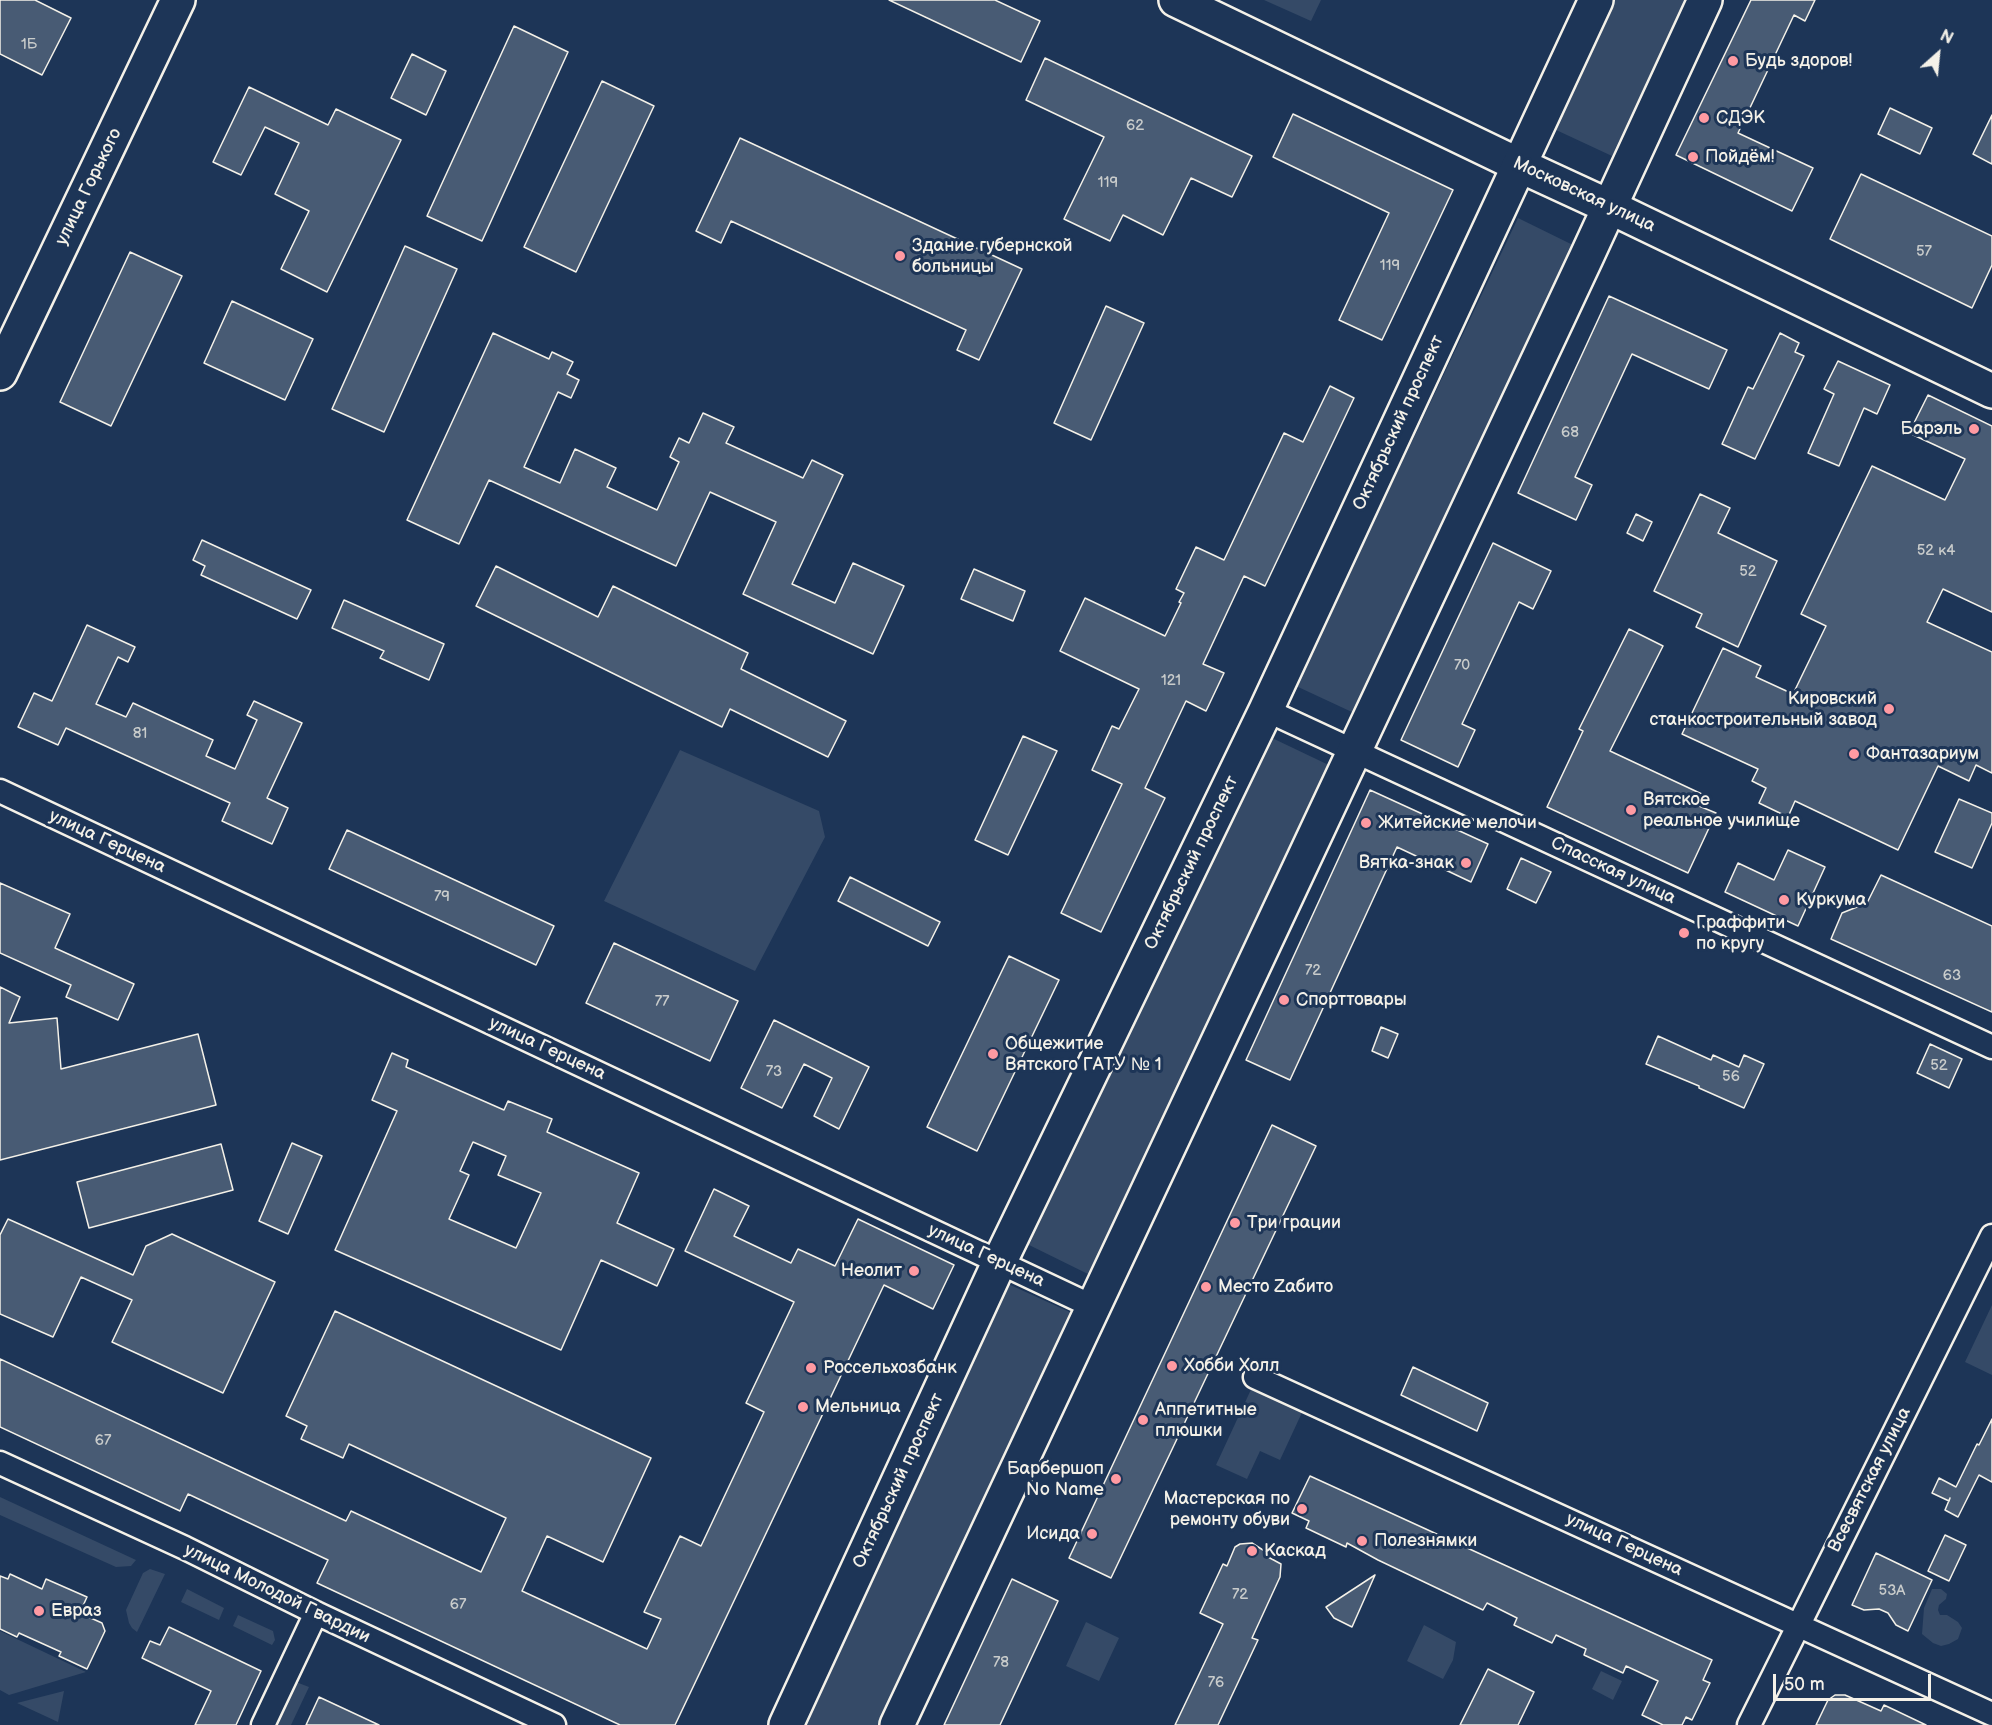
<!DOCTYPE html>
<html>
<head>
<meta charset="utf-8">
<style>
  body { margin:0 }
  #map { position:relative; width:1992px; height:1725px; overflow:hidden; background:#1d3557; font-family:"Balsamiq Sans",sans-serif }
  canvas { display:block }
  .north { position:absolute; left:1908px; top:24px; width:60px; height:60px; -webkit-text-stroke:4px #1d3557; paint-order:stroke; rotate:27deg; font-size:16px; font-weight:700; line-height:24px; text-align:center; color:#f4f1e8 }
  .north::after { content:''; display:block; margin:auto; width:21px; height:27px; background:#f4f1e8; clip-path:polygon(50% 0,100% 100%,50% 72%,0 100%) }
  .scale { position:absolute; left:1773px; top:1674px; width:158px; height:27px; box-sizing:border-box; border:3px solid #f4f1e8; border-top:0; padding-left:8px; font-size:18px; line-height:21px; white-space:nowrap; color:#f4f1e8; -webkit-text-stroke:4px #1d3557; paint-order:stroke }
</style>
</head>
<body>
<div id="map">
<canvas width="1992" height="1725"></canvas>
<div class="north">N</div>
<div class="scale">50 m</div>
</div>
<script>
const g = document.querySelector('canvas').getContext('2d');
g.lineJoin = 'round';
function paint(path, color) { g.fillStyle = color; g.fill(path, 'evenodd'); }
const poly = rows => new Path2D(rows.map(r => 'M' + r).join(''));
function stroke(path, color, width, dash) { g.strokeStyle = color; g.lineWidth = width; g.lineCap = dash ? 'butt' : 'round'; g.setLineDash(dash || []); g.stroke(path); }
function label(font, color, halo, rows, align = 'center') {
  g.font = font + ' "Balsamiq Sans",sans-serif'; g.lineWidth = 6; g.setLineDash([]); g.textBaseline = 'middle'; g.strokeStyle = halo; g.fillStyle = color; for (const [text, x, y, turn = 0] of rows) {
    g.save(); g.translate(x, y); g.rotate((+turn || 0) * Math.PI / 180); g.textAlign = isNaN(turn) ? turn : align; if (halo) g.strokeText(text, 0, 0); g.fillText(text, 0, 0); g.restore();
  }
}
paint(poly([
  [1264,0,1321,0,1311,21],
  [1614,0,1685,0,1612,156,1554,129],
  [1518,218,1575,246,1354,713,1296,686],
  [1270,737,1335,768,1090,1275,1025,1243],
  [680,750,819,811,825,837,755,971,604,901],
  [1006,1283,1074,1314,880,1725,801,1725],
  [1992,1305,1992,1375,1965,1362],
  [1254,1383,1305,1406,1280,1460,1260,1451,1247,1479,1216,1465],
  [0,1497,136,1560,131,1566,116,1567,0,1515],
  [150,1569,165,1574,137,1632,132,1628,129,1623,126,1610,143,1573],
  [187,1589,224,1608,219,1620,181,1602],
  [1932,1589,1941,1589,1947,1594,1946,1599,1939,1605,1938,1610,1940,1615,1947,1615,1958,1622,1962,1628,1958,1639,1949,1644,1941,1646,1933,1643,1922,1634,1924,1608],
  [238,1615,273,1631,275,1640,272,1645,233,1626],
  [1086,1622,1119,1638,1099,1681,1066,1666],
  [1424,1625,1456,1642,1453,1660,1443,1679,1407,1661],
  [0,1631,86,1672,9,1695,0,1690],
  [1601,1671,1622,1681,1613,1700,1592,1689],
  [296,1682,309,1687,291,1725,275,1725],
  [64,1691,58,1722,17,1703]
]), '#354a67');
const building = poly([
  [0,0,35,0,71,18,42,75,0,54,0,0],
  [889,0,995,0,1040,21,1021,62,889,0],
  [1751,0,1815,0,1805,21,1794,15,1738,133,1813,168,1792,211,1676,155,1751,0],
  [514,26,568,52,482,241,427,216,514,26],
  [412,54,446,71,426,115,391,98,412,54],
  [1045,58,1252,156,1232,197,1191,178,1163,235,1123,215,1110,241,1064,219,1104,137,1026,100,1045,58],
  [602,81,654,106,576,272,524,247,602,81],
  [249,87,328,125,336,109,401,140,327,292,281,269,309,211,275,194,299,143,265,127,241,175,213,162,249,87],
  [1890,108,1932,128,1920,154,1878,134,1890,108],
  [1293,114,1453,190,1382,340,1339,320,1389,213,1273,157,1293,114],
  [1992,115,1992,164,1973,154,1992,115],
  [740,138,1022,269,979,360,957,350,966,330,731,221,721,243,696,231,740,138],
  [1861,174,1992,236,1992,265,1972,308,1830,239,1861,174],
  [405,246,457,269,384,432,332,409,405,246],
  [130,252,182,276,111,426,60,402,130,252],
  [1609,296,1727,350,1709,389,1632,354,1575,477,1592,485,1576,520,1518,493,1609,296],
  [232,301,313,339,285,400,204,363,232,301],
  [1106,306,1144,323,1091,440,1054,423,1106,306],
  [493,333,549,359,552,352,573,362,567,374,579,380,571,398,558,392,524,467,560,483,575,449,616,468,607,487,657,510,679,462,670,457,679,438,689,443,703,413,734,427,726,443,803,478,812,460,843,475,792,584,835,603,853,563,904,586,873,654,743,594,776,522,710,492,676,566,489,480,459,544,407,520,493,333],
  [1780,333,1799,343,1795,352,1804,356,1755,459,1722,444,1748,387,1753,389,1780,333],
  [1838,361,1890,385,1877,414,1864,408,1839,466,1808,453,1834,394,1824,389,1838,361],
  [1330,386,1354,398,1265,586,1244,576,1203,664,1224,673,1206,711,1186,701,1145,788,1165,798,1101,932,1061,913,1122,784,1092,770,1112,726,1119,729,1139,689,1060,651,1085,598,1165,636,1181,603,1179,602,1184,593,1176,589,1196,547,1224,560,1284,433,1303,442,1330,386],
  [1928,395,1992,426,1992,612,1943,589,1927,622,1992,652,1992,773,1976,765,1969,781,1938,766,1898,850,1795,801,1788,817,1759,803,1766,788,1752,781,1758,769,1682,734,1723,648,1761,666,1756,677,1793,694,1826,626,1801,614,1872,466,1945,500,1965,459,1909,433,1928,395],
  [1700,494,1730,508,1718,533,1777,561,1738,647,1696,627,1702,614,1654,591,1700,494],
  [1636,514,1652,522,1643,541,1627,533,1636,514],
  [202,540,311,590,297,619,201,575,205,566,193,560,202,540],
  [1493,543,1551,571,1533,609,1519,602,1462,724,1475,730,1458,767,1401,740,1493,543],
  [496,566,598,617,613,586,748,653,741,669,846,721,828,757,730,709,722,727,476,606,496,566],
  [974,569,1025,591,1013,621,961,599,974,569],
  [344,600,444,644,429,680,380,658,384,651,332,628,344,600],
  [87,625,135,647,128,662,118,657,96,704,126,717,133,703,213,740,206,756,235,769,257,720,247,715,254,701,302,723,267,798,288,808,272,844,222,821,230,803,66,728,58,745,18,727,34,693,52,701,87,625],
  [1629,629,1663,646,1610,751,1704,795,1699,806,1716,813,1688,873,1547,807,1583,731,1579,729,1629,629],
  [1023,736,1057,751,1008,855,975,840,1023,736],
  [1370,790,1488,844,1471,882,1397,847,1290,1080,1246,1060,1370,790],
  [1959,799,1992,813,1992,823,1972,868,1935,852,1959,799],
  [347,830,554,926,536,965,329,869,347,830],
  [1788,850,1825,867,1798,926,1725,892,1738,863,1774,880,1788,850],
  [1521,858,1551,872,1536,903,1507,889,1521,858],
  [1881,875,1992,926,1992,1012,1831,939,1842,913,1867,903,1881,875],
  [850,877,940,922,928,946,838,901,850,877],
  [0,883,70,914,55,948,134,984,118,1020,66,997,71,985,0,953,0,883],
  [614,943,738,1001,710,1061,586,1003,614,943],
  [1009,956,1059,980,977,1151,927,1127,1009,956],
  [0,987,20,997,9,1023,57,1018,61,1069,198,1034,216,1105,0,1160,0,987],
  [774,1020,869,1067,839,1129,814,1116,832,1078,804,1064,782,1108,741,1088,774,1020],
  [1381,1027,1398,1034,1388,1058,1372,1051,1381,1027],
  [1658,1036,1711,1060,1713,1055,1739,1067,1744,1055,1764,1064,1744,1108,1699,1088,1699,1086,1646,1064,1658,1036],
  [1930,1044,1962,1059,1949,1088,1917,1073,1930,1044],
  [392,1053,408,1060,406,1067,504,1110,508,1101,552,1119,547,1132,639,1173,617,1223,674,1249,657,1286,601,1260,561,1350,335,1250,397,1111,372,1100,392,1053],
  [473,1142,506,1156,498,1175,541,1193,516,1248,449,1219,469,1175,460,1171,473,1142],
  [1272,1125,1316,1146,1111,1578,1069,1558,1272,1125],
  [292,1143,322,1156,288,1234,259,1221,292,1143],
  [221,1144,233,1190,89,1228,77,1182,221,1144],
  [714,1189,749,1206,734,1236,791,1263,798,1249,835,1266,858,1219,954,1265,933,1309,884,1285,675,1725,620,1725,317,1583,328,1560,188,1494,180,1511,0,1427,0,1359,346,1521,351,1511,481,1572,506,1518,349,1444,343,1458,301,1439,307,1426,286,1416,335,1311,651,1458,603,1562,547,1536,522,1591,647,1649,661,1619,644,1612,680,1536,701,1546,764,1412,746,1403,794,1302,685,1251,714,1189],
  [8,1219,133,1275,146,1246,172,1234,275,1282,223,1393,112,1342,132,1300,81,1277,53,1337,0,1314,0,1235,8,1219],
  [1413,1367,1488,1403,1477,1431,1401,1395,1413,1367],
  [1992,1419,1992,1482,1979,1475,1958,1517,1945,1510,1950,1498,1949,1501,1932,1493,1939,1478,1956,1487,1977,1444,1979,1445,1992,1419],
  [1310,1476,1712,1660,1703,1680,1710,1683,1692,1720,1686,1717,1682,1725,1663,1725,1642,1715,1658,1681,1626,1666,1623,1673,1584,1655,1586,1649,1556,1635,1552,1643,1514,1625,1517,1618,1487,1603,1483,1610,1378,1560,1347,1543,1346,1547,1306,1528,1309,1521,1292,1513,1310,1476],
  [1945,1535,1966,1545,1949,1581,1928,1571,1945,1535],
  [1252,1543,1266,1552,1268,1557,1281,1564,1280,1577,1252,1638,1258,1640,1218,1725,1175,1725,1223,1624,1200,1613,1223,1564,1227,1566,1235,1547,1240,1544,1252,1543],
  [1876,1553,1932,1580,1908,1631,1896,1625,1888,1613,1879,1609,1864,1610,1852,1605,1876,1553],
  [10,1574,42,1589,46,1579,87,1597,82,1608,87,1610,84,1615,102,1623,105,1631,87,1669,59,1656,61,1652,19,1633,17,1637,0,1629,0,1576,8,1579,10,1574],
  [1375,1575,1352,1627,1334,1618,1326,1607,1375,1575],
  [1012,1579,1058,1601,1000,1725,944,1725,1012,1579],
  [169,1627,261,1671,236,1725,195,1725,211,1691,142,1658,150,1641,160,1645,169,1627],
  [1488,1669,1534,1692,1518,1725,1460,1725,1488,1669],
  [1835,1695,1845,1695,1881,1711,1884,1705,1926,1725,1816,1725,1828,1700,1835,1695],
  [319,1697,379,1725,306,1725,319,1697]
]);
paint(building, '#485b74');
stroke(building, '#f4f1e8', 1.5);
const street = poly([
  [1266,710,1992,1047],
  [0,791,1094,1307],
  [1255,1377,1992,1714],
  [0,1463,185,1548,316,1613,554,1725],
  [263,1725,316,1613],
  [1749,1725,1992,1236]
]);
const secondary = poly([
  [1176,0,1519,165],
  [1610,207,1992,391],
  [0,373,178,0]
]);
const primary = poly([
  [1519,165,1610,207],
  [786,1725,999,1263,1266,710,1596,0],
  [897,1725,1586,258,1705,0]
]);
stroke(street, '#f4f1e8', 27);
stroke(secondary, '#f4f1e8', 38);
stroke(primary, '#f4f1e8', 38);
stroke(street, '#1d3557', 22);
stroke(secondary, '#1d3557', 33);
stroke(primary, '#1d3557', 33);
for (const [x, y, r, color] of [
  [1733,61,6,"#ff9aa2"],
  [1704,118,6,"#ff9aa2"],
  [1693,157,6,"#ff9aa2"],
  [900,256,6,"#ff9aa2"],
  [1974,429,6,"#ff9aa2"],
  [1889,709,6,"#ff9aa2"],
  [1854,754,6,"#ff9aa2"],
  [1631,810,6,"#ff9aa2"],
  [1366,823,6,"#ff9aa2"],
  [1466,863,6,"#ff9aa2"],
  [1784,900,6,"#ff9aa2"],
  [1684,933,6,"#ff9aa2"],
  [1284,1000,6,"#ff9aa2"],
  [993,1054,6,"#ff9aa2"],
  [1235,1223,6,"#ff9aa2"],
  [914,1271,6,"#ff9aa2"],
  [1206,1287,6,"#ff9aa2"],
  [1172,1366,6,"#ff9aa2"],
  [811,1368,6,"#ff9aa2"],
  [803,1407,6,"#ff9aa2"],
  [1143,1420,6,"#ff9aa2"],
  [1116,1479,6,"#ff9aa2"],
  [1302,1509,6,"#ff9aa2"],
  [1092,1534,6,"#ff9aa2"],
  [1362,1541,6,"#ff9aa2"],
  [1252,1551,6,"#ff9aa2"],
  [39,1611,6,"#ff9aa2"]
]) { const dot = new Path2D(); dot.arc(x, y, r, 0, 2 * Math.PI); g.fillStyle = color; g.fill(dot); stroke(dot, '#1d3557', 2); }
label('15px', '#c9cccb', null, [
  ["1Б",29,45],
  ["62",1135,126],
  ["119",1108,183],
  ["57",1924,252],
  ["119",1390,266],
  ["68",1570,433],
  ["52 к4",1936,551],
  ["52",1748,572],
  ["70",1462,666],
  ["121",1171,681],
  ["81",140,734],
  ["79",442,897],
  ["72",1313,971],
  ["63",1952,976],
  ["77",662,1002],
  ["52",1939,1066],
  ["73",774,1072],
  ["56",1731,1077],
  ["67",103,1441],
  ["53А",1892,1591],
  ["72",1240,1595],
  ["67",458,1605],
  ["78",1001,1663],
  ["76",1216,1683]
]);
label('18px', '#f4f1e8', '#1d3557', [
  ["Будь здоров!",1745,61],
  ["СДЭК",1716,118],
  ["Пойдём!",1705,157],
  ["Здание губернской",912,246],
  ["больницы",912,267],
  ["Барэль",1962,429,"right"],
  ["Кировский",1877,699,"right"],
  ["станкостроительный завод",1877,720,"right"],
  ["Фантазариум",1866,754],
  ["Вятское",1643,800],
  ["реальное училище",1643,821],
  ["Житейские мелочи",1378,823],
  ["Вятка-знак",1454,863,"right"],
  ["Куркума",1796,900],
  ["Граффити",1696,923],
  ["по кругу",1696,944],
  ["Спорттовары",1296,1000],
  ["Общежитие",1005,1044],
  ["Вятского ГАТУ № 1",1005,1065],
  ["Три грации",1247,1223],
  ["Неолит",902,1271,"right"],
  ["Место Zабито",1218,1287],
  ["Хобби Холл",1184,1366],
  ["Россельхозбанк",823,1368],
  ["Мельница",815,1407],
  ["Аппетитные",1155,1410],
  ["плюшки",1155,1431],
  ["Барбершоп",1104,1469,"right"],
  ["No Name",1104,1490,"right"],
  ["Мастерская по",1290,1499,"right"],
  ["ремонту обуви",1290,1520,"right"],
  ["Исида",1080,1534,"right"],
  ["Полезнямки",1374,1541],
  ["Каскад",1264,1551],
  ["Евраз",51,1611]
], 'left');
label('18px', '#f4f1e8', '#1d3557', [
  ["улица Горького",89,187,-64],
  ["Московская улица",1584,195,25],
  ["Октябрьский проспект",1399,423,-65],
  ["улица Герцена",107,842,25],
  ["Октябрьский проспект",1192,863,-64],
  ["Спасская улица",1613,871,25],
  ["улица Герцена",547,1049,25],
  ["улица Герцена",986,1256,25],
  ["Всесвятская улица",1870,1480,-63],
  ["Октябрьский проспект",899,1481,-65],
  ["улица Герцена",1624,1545,25],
  ["улица Молодой Гвардии",277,1594,26]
]);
</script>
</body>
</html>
